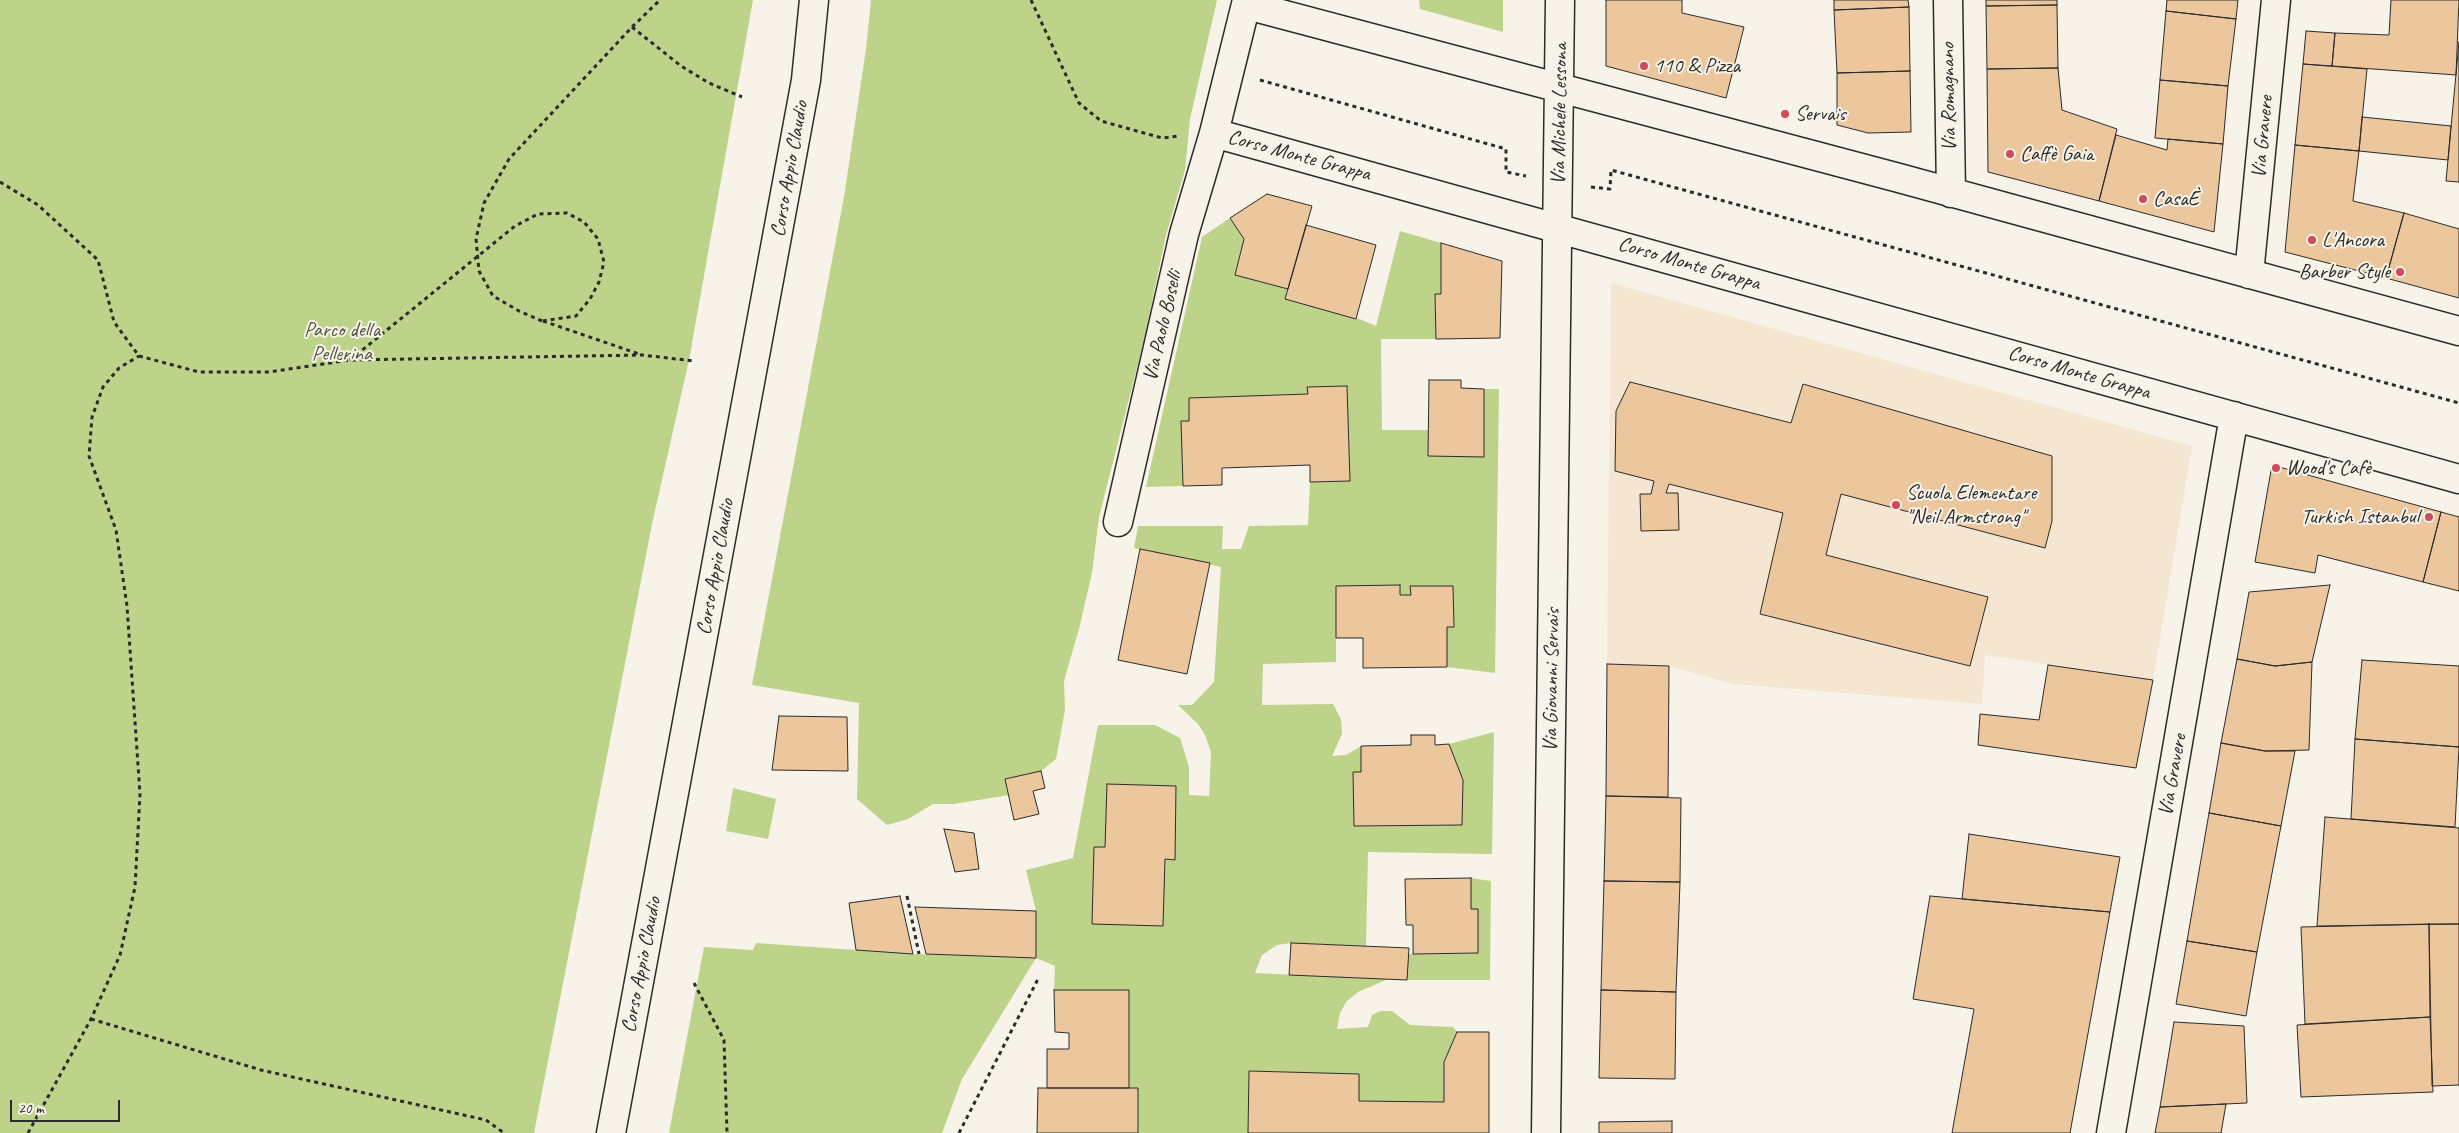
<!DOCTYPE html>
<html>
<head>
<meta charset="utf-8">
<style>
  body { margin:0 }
  #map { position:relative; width:2459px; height:1133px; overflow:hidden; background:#f7f3e8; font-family:Caveat,sans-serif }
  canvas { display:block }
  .scale { position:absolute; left:10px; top:1100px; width:110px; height:22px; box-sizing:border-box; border:2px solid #2b2b2b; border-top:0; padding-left:6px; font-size:15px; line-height:18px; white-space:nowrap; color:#2b2b2b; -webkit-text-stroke:4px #f7f3e8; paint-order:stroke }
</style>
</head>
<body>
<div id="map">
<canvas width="2459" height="1133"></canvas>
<div class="scale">20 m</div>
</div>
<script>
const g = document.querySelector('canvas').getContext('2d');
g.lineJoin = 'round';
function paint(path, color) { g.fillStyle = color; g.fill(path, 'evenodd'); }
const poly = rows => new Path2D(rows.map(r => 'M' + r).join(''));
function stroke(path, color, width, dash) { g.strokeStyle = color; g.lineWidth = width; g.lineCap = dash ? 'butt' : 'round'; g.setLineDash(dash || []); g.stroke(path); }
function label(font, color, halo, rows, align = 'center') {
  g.font = font + ' Caveat,sans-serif'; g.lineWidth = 4; g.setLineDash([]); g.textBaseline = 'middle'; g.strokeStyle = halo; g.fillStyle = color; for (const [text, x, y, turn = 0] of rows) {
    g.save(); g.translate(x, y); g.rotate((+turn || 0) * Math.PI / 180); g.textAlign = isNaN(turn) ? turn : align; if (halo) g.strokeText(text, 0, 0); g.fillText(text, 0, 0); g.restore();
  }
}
paint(poly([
  [1611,283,2192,446,2153,680,1985,655,1982,704,1733,684,1669,666,1607,664]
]), '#f4e6d1');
paint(poly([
  [0,0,753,0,689,360,652,524,534,1133,0,1133],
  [871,0,1217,0,1190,119,1185,170,1166,235,1144,340,1099,517,1092,573,1080,625,1064,681,1065,710,1056,759,1041,771,1006,779,1009,795,954,804,933,804,908,819,887,825,857,799,859,703,752,685,844,197,866,49],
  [1419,0,1503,0,1503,32,1420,9],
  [1230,218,1244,239,1236,275,1288,289,1376,326,1400,231,1441,243,1441,294,1435,294,1436,339,1381,339,1382,430,1428,430,1428,456,1484,456,1484,389,1499,389,1495,673,1447,667,1447,627,1454,627,1453,586,1411,586,1411,595,1400,595,1400,586,1336,586,1336,662,1263,664,1262,705,1333,704,1341,719,1342,734,1332,756,1346,755,1361,746,1361,772,1353,773,1354,826,1461,825,1463,780,1449,744,1494,732,1492,854,1368,852,1366,946,1291,943,1277,945,1262,955,1255,973,1388,979,1358,992,1346,1002,1340,1013,1337,1029,1368,1027,1372,1015,1380,1011,1392,1011,1410,1025,1453,1027,1457,1032,1444,1062,1444,1102,1359,1101,1359,1074,1249,1071,1248,1133,1138,1133,1138,1089,1129,1088,1129,990,1054,990,1055,966,1036,958,962,1079,942,1133,669,1133,704,947,753,950,756,943,913,954,1036,958,1036,911,1026,870,1073,858,1098,725,1155,725,1180,738,1189,767,1189,795,1209,796,1211,752,1205,735,1198,724,1178,705,1192,705,1214,682,1221,567,1134,548,1138,526,1223,526,1222,549,1241,549,1249,526,1308,525,1310,482,1350,480,1347,386,1308,387,1308,394,1189,398,1189,421,1181,421,1183,486,1146,487,1202,237],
  [733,788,776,799,768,839,726,831],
  [1471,878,1491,881,1490,980,1407,980,1408,954,1478,953,1478,909,1471,909]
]), '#bdd389');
const building = poly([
  [1606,0,1682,0,1682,13,1744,27,1726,98,1606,66,1606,0],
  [1834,0,1908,0,1909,7,1834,10,1834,0],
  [1986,0,2057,0,2057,5,1986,6,1986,0],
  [2167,0,2238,0,2236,19,2166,11,2167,0],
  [2391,0,2459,0,2456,75,2332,66,2335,33,2389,35,2391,0],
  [2057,5,2058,68,1987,69,1986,6,2057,5],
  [1909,7,1910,71,1837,73,1834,10,1909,7],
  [2166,11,2236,19,2228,86,2160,80,2166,11],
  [2306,31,2335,33,2332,66,2303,64,2306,31],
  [2459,42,2459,182,2446,181,2459,42],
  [2303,64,2367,69,2359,151,2295,145,2303,64],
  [2058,68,2062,110,2117,129,2099,201,1988,172,1987,69,2058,68],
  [1910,71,1911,132,1868,133,1837,125,1837,73,1910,71],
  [2160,80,2228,86,2223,144,2155,138,2160,80],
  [2362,117,2451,126,2448,160,2359,151,2362,117],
  [2116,135,2167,150,2168,139,2223,144,2214,232,2099,201,2116,135],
  [2295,145,2359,151,2353,201,2404,213,2386,278,2285,252,2295,145],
  [1267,194,1312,206,1288,289,1235,275,1244,239,1230,218,1267,194],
  [2404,213,2459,229,2459,298,2386,278,2404,213],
  [1306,225,1376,245,1356,319,1285,299,1306,225],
  [1441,243,1502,261,1500,338,1436,339,1435,294,1441,294,1441,243],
  [1429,380,1461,380,1461,388,1484,389,1484,457,1428,456,1429,380],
  [1630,382,1791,423,1803,384,2052,456,2052,521,2045,548,1841,494,1826,555,1988,597,1970,666,1760,614,1783,513,1669,484,1666,493,1678,493,1679,530,1641,531,1640,494,1651,494,1654,481,1615,471,1616,411,1630,382],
  [1347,386,1350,481,1310,482,1310,465,1222,468,1222,485,1183,486,1181,421,1189,421,1189,398,1308,394,1307,387,1347,386],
  [2272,465,2441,512,2423,582,2318,555,2315,573,2255,562,2272,465],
  [2441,512,2459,517,2459,591,2423,582,2441,512],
  [1140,549,1210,563,1187,674,1118,660,1140,549],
  [1400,585,1400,595,1411,595,1410,586,1453,586,1454,627,1447,627,1447,667,1363,668,1363,638,1336,638,1336,586,1400,585],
  [2330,585,2312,662,2275,666,2237,659,2249,592,2330,585],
  [2237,659,2275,666,2312,662,2309,750,2265,751,2221,743,2237,659],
  [2362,660,2459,666,2459,747,2355,739,2362,660],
  [1607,664,1669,666,1668,797,1606,796,1607,664],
  [2048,665,2153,680,2136,768,1978,745,1980,714,2039,720,2048,665],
  [779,716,847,717,848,771,772,770,779,716],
  [1411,735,1435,735,1435,745,1449,744,1463,780,1462,825,1354,826,1353,772,1361,772,1361,746,1411,745,1411,735],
  [2355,739,2459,747,2455,827,2351,819,2355,739],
  [2221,743,2265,751,2295,751,2281,826,2209,813,2221,743],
  [1041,771,1045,788,1033,791,1039,814,1014,820,1005,779,1041,771],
  [1107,784,1176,786,1175,860,1165,859,1163,926,1092,924,1094,847,1105,847,1107,784],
  [1606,796,1681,798,1680,882,1604,881,1606,796],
  [2209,813,2281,826,2257,952,2187,941,2209,813],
  [2325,817,2459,828,2459,924,2317,926,2325,817],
  [944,829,974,833,979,869,955,872,944,829],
  [1969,834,2120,857,2110,912,1962,899,1969,834],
  [1471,878,1471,909,1478,909,1478,953,1413,954,1413,925,1406,925,1405,879,1471,878],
  [1604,881,1680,882,1676,992,1601,990,1604,881],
  [900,896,913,954,856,950,849,903,900,896],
  [1930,896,2110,912,2070,1133,1952,1133,1974,1009,1913,999,1930,896],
  [915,907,1036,911,1036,958,926,954,915,907],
  [2429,924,2430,1017,2305,1024,2301,927,2429,924],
  [2429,924,2459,924,2459,1085,2432,1086,2429,924],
  [2187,941,2257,952,2246,1016,2176,1004,2187,941],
  [1291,943,1409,948,1407,980,1289,975,1291,943],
  [1054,990,1129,990,1129,1088,1047,1088,1047,1049,1069,1049,1069,1033,1055,1032,1054,990],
  [1601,990,1676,992,1675,1079,1599,1078,1601,990],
  [2430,1017,2433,1092,2301,1097,2297,1025,2430,1017],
  [2174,1022,2244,1026,2247,1103,2160,1107,2174,1022],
  [1457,1032,1489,1032,1489,1133,1248,1133,1249,1071,1359,1074,1359,1101,1444,1102,1444,1062,1457,1032],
  [1038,1088,1138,1088,1138,1133,1037,1133,1038,1088],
  [2226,1104,2221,1133,2155,1133,2160,1107,2226,1104],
  [1672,1121,1672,1133,1599,1133,1599,1122,1672,1121]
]);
paint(building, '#ecc69c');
stroke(building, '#2b2b2b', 1);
const minor = poly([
  [1948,0,1951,193],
  [1247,5,1899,178,2459,331],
  [1214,133,2459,479],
  [2249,274,2276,0],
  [1118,522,1184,234,1214,133,1247,0],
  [611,1133,806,80,814,0],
  [1546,1133,1560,0],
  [2111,1133,2234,416]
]);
stroke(minor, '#2b2b2b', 31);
stroke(poly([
  [1031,0,1079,103,1101,121,1162,138,1179,136],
  [632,27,681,66,709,83,742,97],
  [1260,80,1506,149,1506,172,1526,176],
  [0,182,38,205,98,260,114,322,139,356,199,372,269,372,350,360,642,355,694,361],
  [1591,187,1610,189,1611,170,2459,403],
  [543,321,639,354],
  [350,360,515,226,538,214,567,213,584,222,598,239,604,262,599,282,590,299,576,316,542,321],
  [907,896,919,954],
  [694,983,724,1040,727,1133],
  [91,1019,261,1070,486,1120,504,1133],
  [28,1133,91,1019,120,955,135,887,140,794,127,606,116,530,89,456,92,417,103,387,119,368,139,356],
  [959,1133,1038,979]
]), '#2b2b2b', 3, [4, 4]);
stroke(minor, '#f7f3e8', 28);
stroke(poly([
  [542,321,519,311,493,296,479,271,476,239,484,203,509,159,632,27,660,0]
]), '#2b2b2b', 3, [4, 4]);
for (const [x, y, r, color] of [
  [1644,66,5,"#d1495b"],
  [1785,114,5,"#d1495b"],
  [2010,154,5,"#d1495b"],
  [2143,199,5,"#d1495b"],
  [2312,240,5,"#d1495b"],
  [2400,272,5,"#d1495b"],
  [2276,468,5,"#d1495b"],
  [1896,505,5,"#d1495b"],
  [2429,517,5,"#d1495b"]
]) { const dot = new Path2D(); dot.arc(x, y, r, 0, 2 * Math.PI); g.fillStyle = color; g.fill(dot); stroke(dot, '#f7f3e8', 2); }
label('21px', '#2b2b2b', '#f7f3e8', [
  ["110 & Pizza",1654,66],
  ["Servais",1795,114],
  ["Caffè Gaia",2020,154],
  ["CasaÈ",2153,199],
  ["L'Ancora",2322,240],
  ["Barber Style",2390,272,"right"],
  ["Wood's Cafè",2286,468],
  ["Scuola Elementare",1906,493],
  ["\"Neil Armstrong\"",1906,517],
  ["Turkish Istanbul",2419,517,"right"]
], 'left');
label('21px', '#2b2b2b', '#f7f3e8', [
  ["Via Romagnano",1949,97,-91],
  ["Via Michele Lessona",1560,114,-89],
  ["Via Gravere",2263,137,-85],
  ["Corso Monte Grappa",1299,156,15],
  ["Corso Appio Claudio",790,169,-80],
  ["Corso Monte Grappa",1689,264,16],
  ["Via Paolo Boselli",1163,326,-77],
  ["Corso Monte Grappa",2079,373,16],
  ["Corso Appio Claudio",716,567,-80],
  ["Via Giovanni Servais",1552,680,-89],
  ["Via Gravere",2173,775,-80],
  ["Corso Appio Claudio",642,965,-79]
]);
label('21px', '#505542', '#f7f3e8', [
  ["Parco della",342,330],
  ["Pellerina",342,354]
]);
</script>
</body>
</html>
